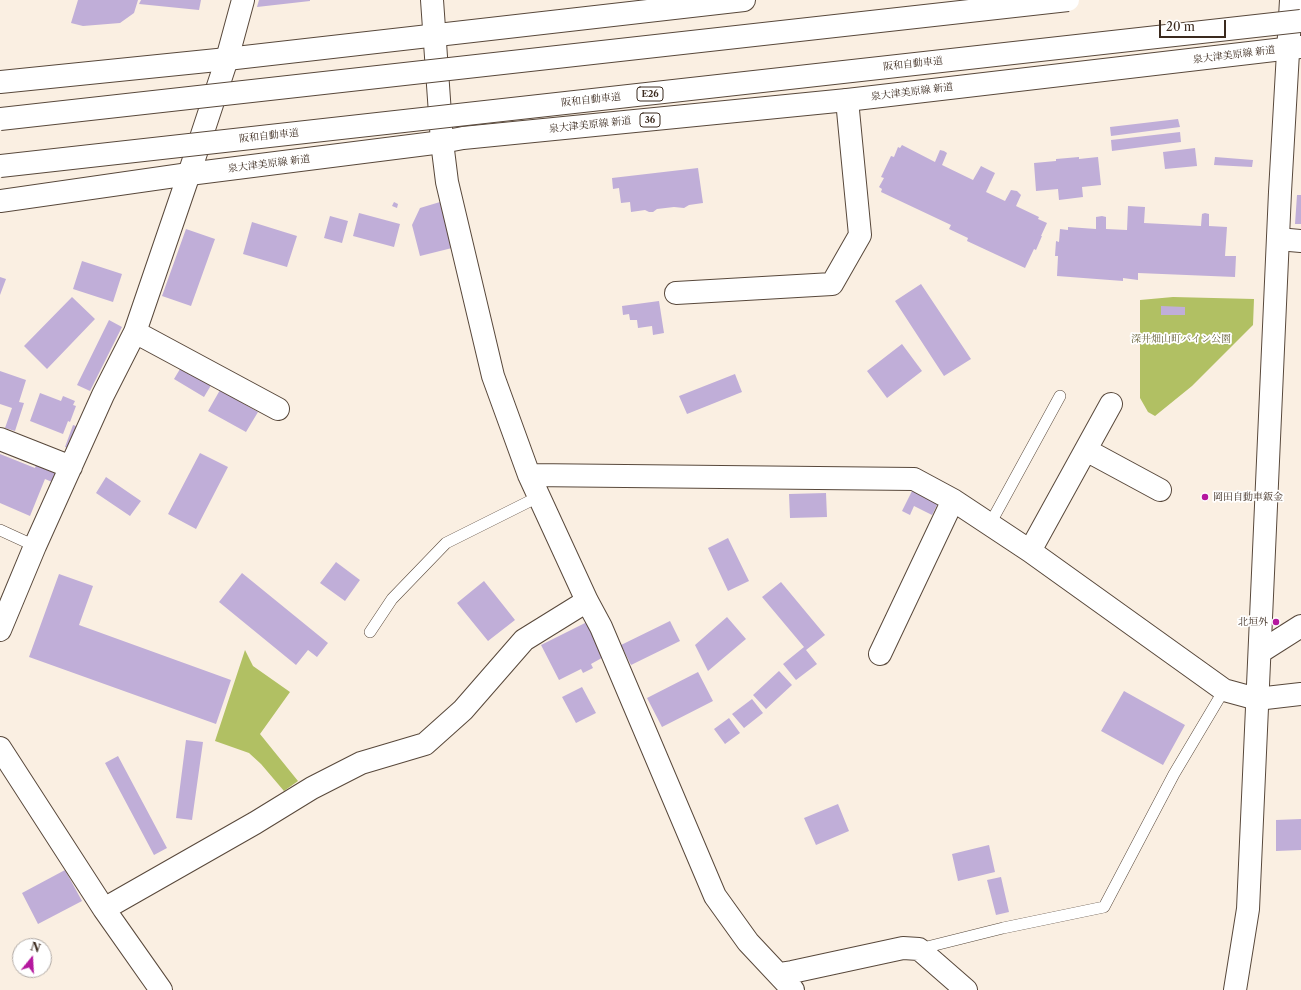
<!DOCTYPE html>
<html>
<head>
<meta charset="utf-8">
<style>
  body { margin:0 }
  #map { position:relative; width:1301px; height:990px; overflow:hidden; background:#faefe2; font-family:"Libre Caslon Text",serif }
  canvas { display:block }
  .north { position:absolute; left:12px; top:938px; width:40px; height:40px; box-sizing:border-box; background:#fff; border:1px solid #b1aaa5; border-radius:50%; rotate:18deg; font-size:11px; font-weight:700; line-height:16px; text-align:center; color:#3b2a1e }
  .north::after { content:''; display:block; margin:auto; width:14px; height:18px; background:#b5179e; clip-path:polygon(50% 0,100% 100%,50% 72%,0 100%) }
  .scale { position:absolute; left:1159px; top:20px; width:67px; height:18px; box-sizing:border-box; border:2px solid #3b2a1e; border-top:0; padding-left:5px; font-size:12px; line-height:14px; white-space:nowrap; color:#3b2a1e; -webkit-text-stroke:3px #fff; paint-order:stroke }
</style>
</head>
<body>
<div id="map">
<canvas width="1301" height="990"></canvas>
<div class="north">N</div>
<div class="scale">20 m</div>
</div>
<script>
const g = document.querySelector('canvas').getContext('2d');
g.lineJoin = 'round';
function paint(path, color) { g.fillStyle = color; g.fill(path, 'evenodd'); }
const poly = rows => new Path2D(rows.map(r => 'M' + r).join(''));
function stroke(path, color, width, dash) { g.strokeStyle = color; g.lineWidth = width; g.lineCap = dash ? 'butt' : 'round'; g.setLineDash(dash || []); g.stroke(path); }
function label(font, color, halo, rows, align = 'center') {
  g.font = font + ' "Libre Caslon Text","Noto Serif JP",serif'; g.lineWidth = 3.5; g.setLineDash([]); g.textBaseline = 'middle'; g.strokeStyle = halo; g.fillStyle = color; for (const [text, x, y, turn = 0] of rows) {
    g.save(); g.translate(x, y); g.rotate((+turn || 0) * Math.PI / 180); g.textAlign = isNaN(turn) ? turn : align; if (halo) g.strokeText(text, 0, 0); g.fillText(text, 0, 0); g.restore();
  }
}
paint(poly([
  [1173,297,1254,299,1253,325,1192,386,1155,416,1148,412,1140,398,1140,300],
  [245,650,253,666,290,692,260,734,298,781,284,791,261,764,249,753,215,741]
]), '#b1c063');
paint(poly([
  [78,0,138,0,134,13,120,23,83,26,71,23],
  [141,0,201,0,199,10,139,4],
  [259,0,310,0,310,1,257,7],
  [1178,119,1180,127,1111,136,1110,127],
  [1180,132,1181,142,1112,151,1111,140],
  [902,145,935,162,940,150,944,151,947,153,942,165,973,180,981,166,995,173,986,192,1005,201,1011,190,1017,191,1021,195,1016,206,1039,217,1038,219,1047,223,1041,236,1042,236,1036,250,1034,249,1025,268,967,241,968,238,949,229,951,225,881,192,882,189,879,187,884,178,881,177,891,156,894,157,898,147,900,148],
  [1195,148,1197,166,1165,169,1163,152],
  [1079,157,1079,159,1098,157,1101,185,1082,187,1083,197,1059,200,1058,189,1036,191,1034,163,1056,161,1056,159],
  [1215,157,1253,160,1252,167,1214,165],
  [698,168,703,203,689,205,684,208,674,207,657,209,653,212,649,212,645,210,631,212,630,202,621,203,619,188,613,189,612,178],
  [1297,195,1301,195,1301,224,1295,224],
  [394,202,398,204,397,208,392,206],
  [440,202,452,248,420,256,412,225,420,208],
  [1128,206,1145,207,1144,223,1201,226,1202,214,1205,213,1209,214,1209,226,1227,227,1225,256,1236,256,1235,277,1138,273,1138,280,1123,278,1123,281,1057,276,1058,256,1055,256,1056,241,1059,242,1060,229,1068,230,1068,227,1096,229,1096,217,1102,216,1106,217,1106,229,1127,230],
  [359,213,400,224,394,247,353,236],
  [330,216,348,221,342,243,324,238],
  [252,222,297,236,287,267,243,254],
  [186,229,215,239,191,306,162,296],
  [82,261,122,274,113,302,73,289],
  [0,277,6,279,0,295],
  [921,284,971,359,944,376,895,301],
  [72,297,95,319,47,369,24,346],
  [659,301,664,333,653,335,652,326,638,328,637,320,630,320,629,314,623,315,622,306],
  [1161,306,1185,307,1185,315,1161,315],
  [109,320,122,327,90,391,77,385],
  [902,344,922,371,887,398,867,371],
  [183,364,213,382,204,397,174,379],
  [0,371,26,380,19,402,24,403,15,431,5,428,12,408,0,404],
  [735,374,742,392,687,414,679,396],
  [220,390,258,412,246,432,208,411],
  [40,393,61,401,63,396,75,401,73,405,76,406,70,422,68,421,63,434,30,421],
  [73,425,79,427,71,449,65,447],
  [200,453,228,467,196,529,168,514],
  [0,454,35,468,37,462,57,470,52,482,45,479,30,516,0,503],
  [106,477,141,501,130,516,96,493],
  [912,491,938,503,932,515,914,506,910,515,902,511],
  [826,493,827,517,790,518,789,494],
  [728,538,749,581,728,591,708,548],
  [336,562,360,580,345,601,320,583],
  [242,573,328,643,317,657,308,650,296,665,219,602],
  [59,574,93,586,79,625,231,680,216,724,29,657],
  [484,581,515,620,488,641,457,603],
  [781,582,825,635,806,650,817,664,796,680,783,664,804,647,762,597],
  [727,617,746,639,708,671,695,645],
  [589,621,607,655,591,664,593,668,583,673,581,669,559,680,541,645],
  [670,621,680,641,631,665,621,645],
  [779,671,792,685,766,709,753,695],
  [698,672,713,701,662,727,647,698],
  [582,687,596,713,576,723,562,697],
  [1124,691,1185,725,1163,765,1101,731],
  [752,699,763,713,744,728,732,714],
  [729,718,740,733,725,744,714,729],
  [186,740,203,742,192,820,176,818],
  [118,756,167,848,154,855,105,763],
  [838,804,849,831,816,845,804,818],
  [1301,819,1301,850,1276,851,1276,820],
  [989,845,995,872,958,881,952,854],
  [65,870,82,901,38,924,22,893],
  [1001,877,1009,912,996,915,987,880]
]), '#c0aed8');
const lane = poly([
  [990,524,1060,396],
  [0,530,35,546],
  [370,632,392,599,446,543,540,496],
  [919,949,1003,928,1104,907,1174,774,1224,690]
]);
const street = poly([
  [432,0,442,142,447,182,493,376,529,475,587,601,601,627,715,896,748,942,793,990],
  [1278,239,1301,241],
  [676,293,832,284,860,235,847,100],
  [135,332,278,409],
  [0,439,71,467],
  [1086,450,1160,490],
  [529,475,914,479,953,500,1030,551,1224,690,1257,699,1301,694],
  [1030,551,1111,404],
  [0,630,35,546,103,395,135,332,189,174],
  [1260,652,1301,626],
  [880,654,953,500],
  [0,748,104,909,161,990],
  [104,909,255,823,312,788,361,763,425,744,463,710,524,640,587,601],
  [779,974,792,972,903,948,919,949,966,990]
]);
const secondary = poly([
  [189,174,227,59,243,0],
  [1235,990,1248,909,1280,192,1291,0]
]);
const primary = poly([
  [0,82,227,59,744,0],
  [0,201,189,174,442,142,463,138,847,100,1301,47]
]);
stroke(lane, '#58483b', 12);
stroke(street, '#58483b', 24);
stroke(secondary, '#58483b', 24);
stroke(primary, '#58483b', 24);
stroke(lane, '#fff', 11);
stroke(street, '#fff', 22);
stroke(secondary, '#fff', 22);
stroke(primary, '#fff', 22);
const highwayBridge = poly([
  [0,119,1068,0],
  [0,166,1301,21]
]);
stroke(highwayBridge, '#58483b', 24, []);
stroke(highwayBridge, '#fff', 22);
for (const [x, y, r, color] of [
  [1205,497,4,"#b5179e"],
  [1276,622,4,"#b5179e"]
]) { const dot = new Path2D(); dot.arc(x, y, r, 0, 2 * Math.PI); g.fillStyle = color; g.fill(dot); stroke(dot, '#fff', 1.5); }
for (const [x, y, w] of [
  [650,94,26],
  [650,120,20]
]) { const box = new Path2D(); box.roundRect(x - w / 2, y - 7, w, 14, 3); g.fillStyle = '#fff'; g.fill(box); stroke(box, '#3b2a1e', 1); }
label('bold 9px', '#3b2a1e', null, [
  ["E26",650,94],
  ["36",650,120]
]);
label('10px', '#3b2a1e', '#fff', [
  ["泉大津美原線 新道",1234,55,-7],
  ["阪和自動車道",913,64,-6],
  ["泉大津美原線 新道",912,92,-7],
  ["阪和自動車道",591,100,-6],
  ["泉大津美原線 新道",590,125,-6],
  ["阪和自動車道",269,136,-6],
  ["泉大津美原線 新道",269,164,-7]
]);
label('10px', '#645e36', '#fff', [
  ["深井畑山町パイン公園",1181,339]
]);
label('10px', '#3b2a1e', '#fff', [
  ["岡田自動車鈑金",1213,497],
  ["北垣外",1268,622,"right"]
], 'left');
</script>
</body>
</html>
